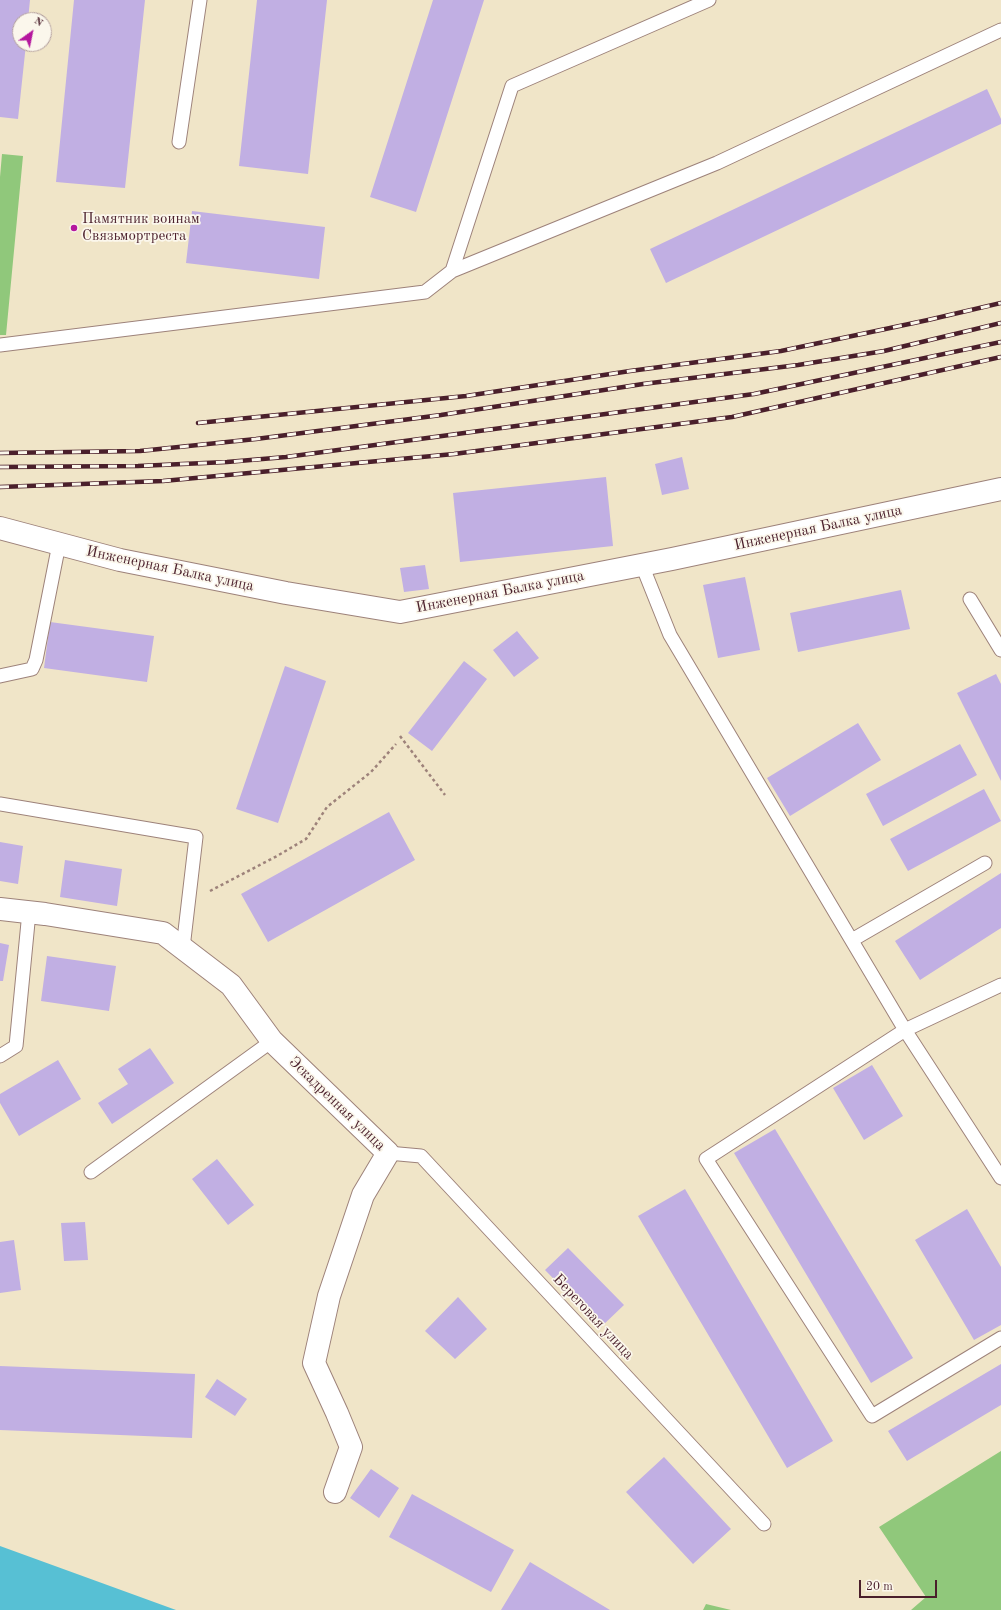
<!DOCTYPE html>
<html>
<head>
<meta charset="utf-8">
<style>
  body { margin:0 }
  #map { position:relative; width:1001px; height:1610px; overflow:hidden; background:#f0e5c8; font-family:"Old Standard TT",serif }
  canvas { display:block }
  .north { position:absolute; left:12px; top:12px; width:40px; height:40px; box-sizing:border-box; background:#fbf7ec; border:1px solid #b4a19f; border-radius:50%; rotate:33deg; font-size:11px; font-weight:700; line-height:16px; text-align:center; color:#4a1f2b }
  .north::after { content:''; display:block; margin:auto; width:14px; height:18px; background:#b5179e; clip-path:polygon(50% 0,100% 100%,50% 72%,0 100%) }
  .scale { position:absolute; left:859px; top:1580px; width:78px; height:18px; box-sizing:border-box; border:2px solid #4a1f2b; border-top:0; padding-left:5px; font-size:12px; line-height:14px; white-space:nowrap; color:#4a1f2b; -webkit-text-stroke:3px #fbf7ec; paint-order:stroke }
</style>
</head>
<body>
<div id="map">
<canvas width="1001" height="1610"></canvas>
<div class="north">N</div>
<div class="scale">20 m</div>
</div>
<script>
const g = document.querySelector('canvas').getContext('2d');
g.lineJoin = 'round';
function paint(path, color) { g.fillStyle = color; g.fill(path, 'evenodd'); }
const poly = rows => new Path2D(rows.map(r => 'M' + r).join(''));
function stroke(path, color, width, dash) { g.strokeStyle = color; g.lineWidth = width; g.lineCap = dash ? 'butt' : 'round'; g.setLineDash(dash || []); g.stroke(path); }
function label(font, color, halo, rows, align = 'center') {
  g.font = font + ' "Old Standard TT",serif'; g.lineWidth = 3.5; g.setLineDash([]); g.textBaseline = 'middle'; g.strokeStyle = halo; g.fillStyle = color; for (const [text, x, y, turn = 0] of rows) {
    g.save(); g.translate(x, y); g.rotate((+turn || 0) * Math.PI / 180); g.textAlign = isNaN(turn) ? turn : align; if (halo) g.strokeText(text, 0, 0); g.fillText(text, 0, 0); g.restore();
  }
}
paint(poly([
  [2,154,23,156,6,335,0,335,0,177],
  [1001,1451,1001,1610,911,1610,926,1597,879,1527],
  [706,1604,731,1610,703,1610]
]), '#90c87b');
paint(poly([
  [0,1546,176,1610,0,1610]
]), '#57c0d4');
paint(poly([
  [0,0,30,0,28,20,20,20,20,44,26,44,18,119,0,117],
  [74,0,145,0,125,188,56,182],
  [257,0,327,0,308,174,239,166],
  [433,0,484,0,416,212,370,197],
  [987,89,1001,119,1001,124,666,283,650,249],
  [192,211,325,227,319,279,186,263],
  [682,457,689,489,662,495,655,464],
  [606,477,613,546,460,562,453,493],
  [425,565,429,589,404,592,400,568],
  [745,577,760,650,718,658,703,585],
  [901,590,910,629,798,652,790,613],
  [50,622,154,636,147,682,44,668],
  [517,631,539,658,514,677,493,650],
  [464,661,487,679,432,751,408,733],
  [285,666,326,681,278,823,236,809],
  [996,674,1001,684,1001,781,957,693],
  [858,723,881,760,790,816,767,778],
  [960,744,977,775,883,826,866,794],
  [984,789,1001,821,908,871,890,839],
  [389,812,415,860,268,942,241,894],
  [0,842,23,846,18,884,0,881],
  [65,860,122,869,117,906,60,897],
  [1001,873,1001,928,920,980,895,941],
  [0,943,9,945,3,981,0,981],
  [47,956,116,966,109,1011,41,1001],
  [150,1048,174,1083,112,1124,98,1103,128,1084,118,1069],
  [58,1060,81,1099,19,1136,0,1103,0,1094],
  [872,1065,903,1116,864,1140,833,1088],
  [775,1129,913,1358,871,1383,734,1153],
  [217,1159,254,1205,228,1225,192,1179],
  [685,1189,833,1441,787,1468,638,1216],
  [967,1209,1001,1267,1001,1325,974,1340,915,1240],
  [85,1222,88,1260,64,1261,61,1223],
  [14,1240,21,1290,0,1293,0,1242],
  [568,1248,624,1305,601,1327,545,1270],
  [458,1297,487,1329,455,1359,425,1331],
  [1001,1364,1001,1405,907,1461,888,1431],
  [0,1366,195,1374,192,1438,0,1430],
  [217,1379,247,1399,235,1416,205,1397],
  [664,1457,731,1529,693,1564,626,1492],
  [371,1469,399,1488,379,1518,350,1498],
  [412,1494,514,1550,491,1592,389,1537],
  [530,1562,610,1610,501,1610]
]), '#c1afe3');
const lane = poly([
  [179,142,200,0],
  [452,271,717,163,1001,30],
  [0,345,425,292,452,271,512,86,709,0],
  [642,565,670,635,905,1030,1001,1178],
  [970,599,1001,650],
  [0,676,32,669,36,660,59,544],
  [0,804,196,837,183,948],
  [852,940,985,863],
  [1001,985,905,1030,706,1159,872,1416,1001,1338],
  [0,1056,16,1046,29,912],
  [388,1153,421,1156,764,1524],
  [91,1172,272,1041]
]);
const street = poly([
  [0,528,120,560,286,593,400,612,672,559,1001,489],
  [0,909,45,914,163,933,231,985,272,1041,388,1153,363,1195,329,1296,314,1363,337,1413,351,1447,335,1492]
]);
stroke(lane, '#9d827a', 15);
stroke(street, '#9d827a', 24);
stroke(poly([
  [400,736,445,795],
  [210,891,277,856,306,839,327,807,371,772,396,744]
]), '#9d827a', 2.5, [3, 3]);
stroke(lane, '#fff', 13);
stroke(street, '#fff', 22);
const rail = poly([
  [198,423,466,396,630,371,781,351,928,320,1001,303],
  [0,453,140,451,256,439,441,415,643,384,798,365,884,351,1001,323],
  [0,467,138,466,227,462,286,457,754,394,1001,342],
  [0,487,163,481,454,454,732,417,1001,357]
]);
stroke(rail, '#4a1f2b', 4.5);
stroke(rail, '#fbf7ec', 3, [9]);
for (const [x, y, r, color] of [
  [74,228,4,"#b5179e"]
]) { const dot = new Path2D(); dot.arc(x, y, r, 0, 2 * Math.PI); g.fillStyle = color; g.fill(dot); stroke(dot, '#fbf7ec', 1.5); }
label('15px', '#4a1f2b', '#fbf7ec', [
  ["Памятник воинам",82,219],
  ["Связьмортреста",82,236]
], 'left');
label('15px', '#4a1f2b', '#fbf7ec', [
  ["Инженерная Балка улица",818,528,-12],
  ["Инженерная Балка улица",170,569,12],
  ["Инженерная Балка улица",500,592,-11],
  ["Эскадренная улица",337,1104,44],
  ["Береговая улица",593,1317,47]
]);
</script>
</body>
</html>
